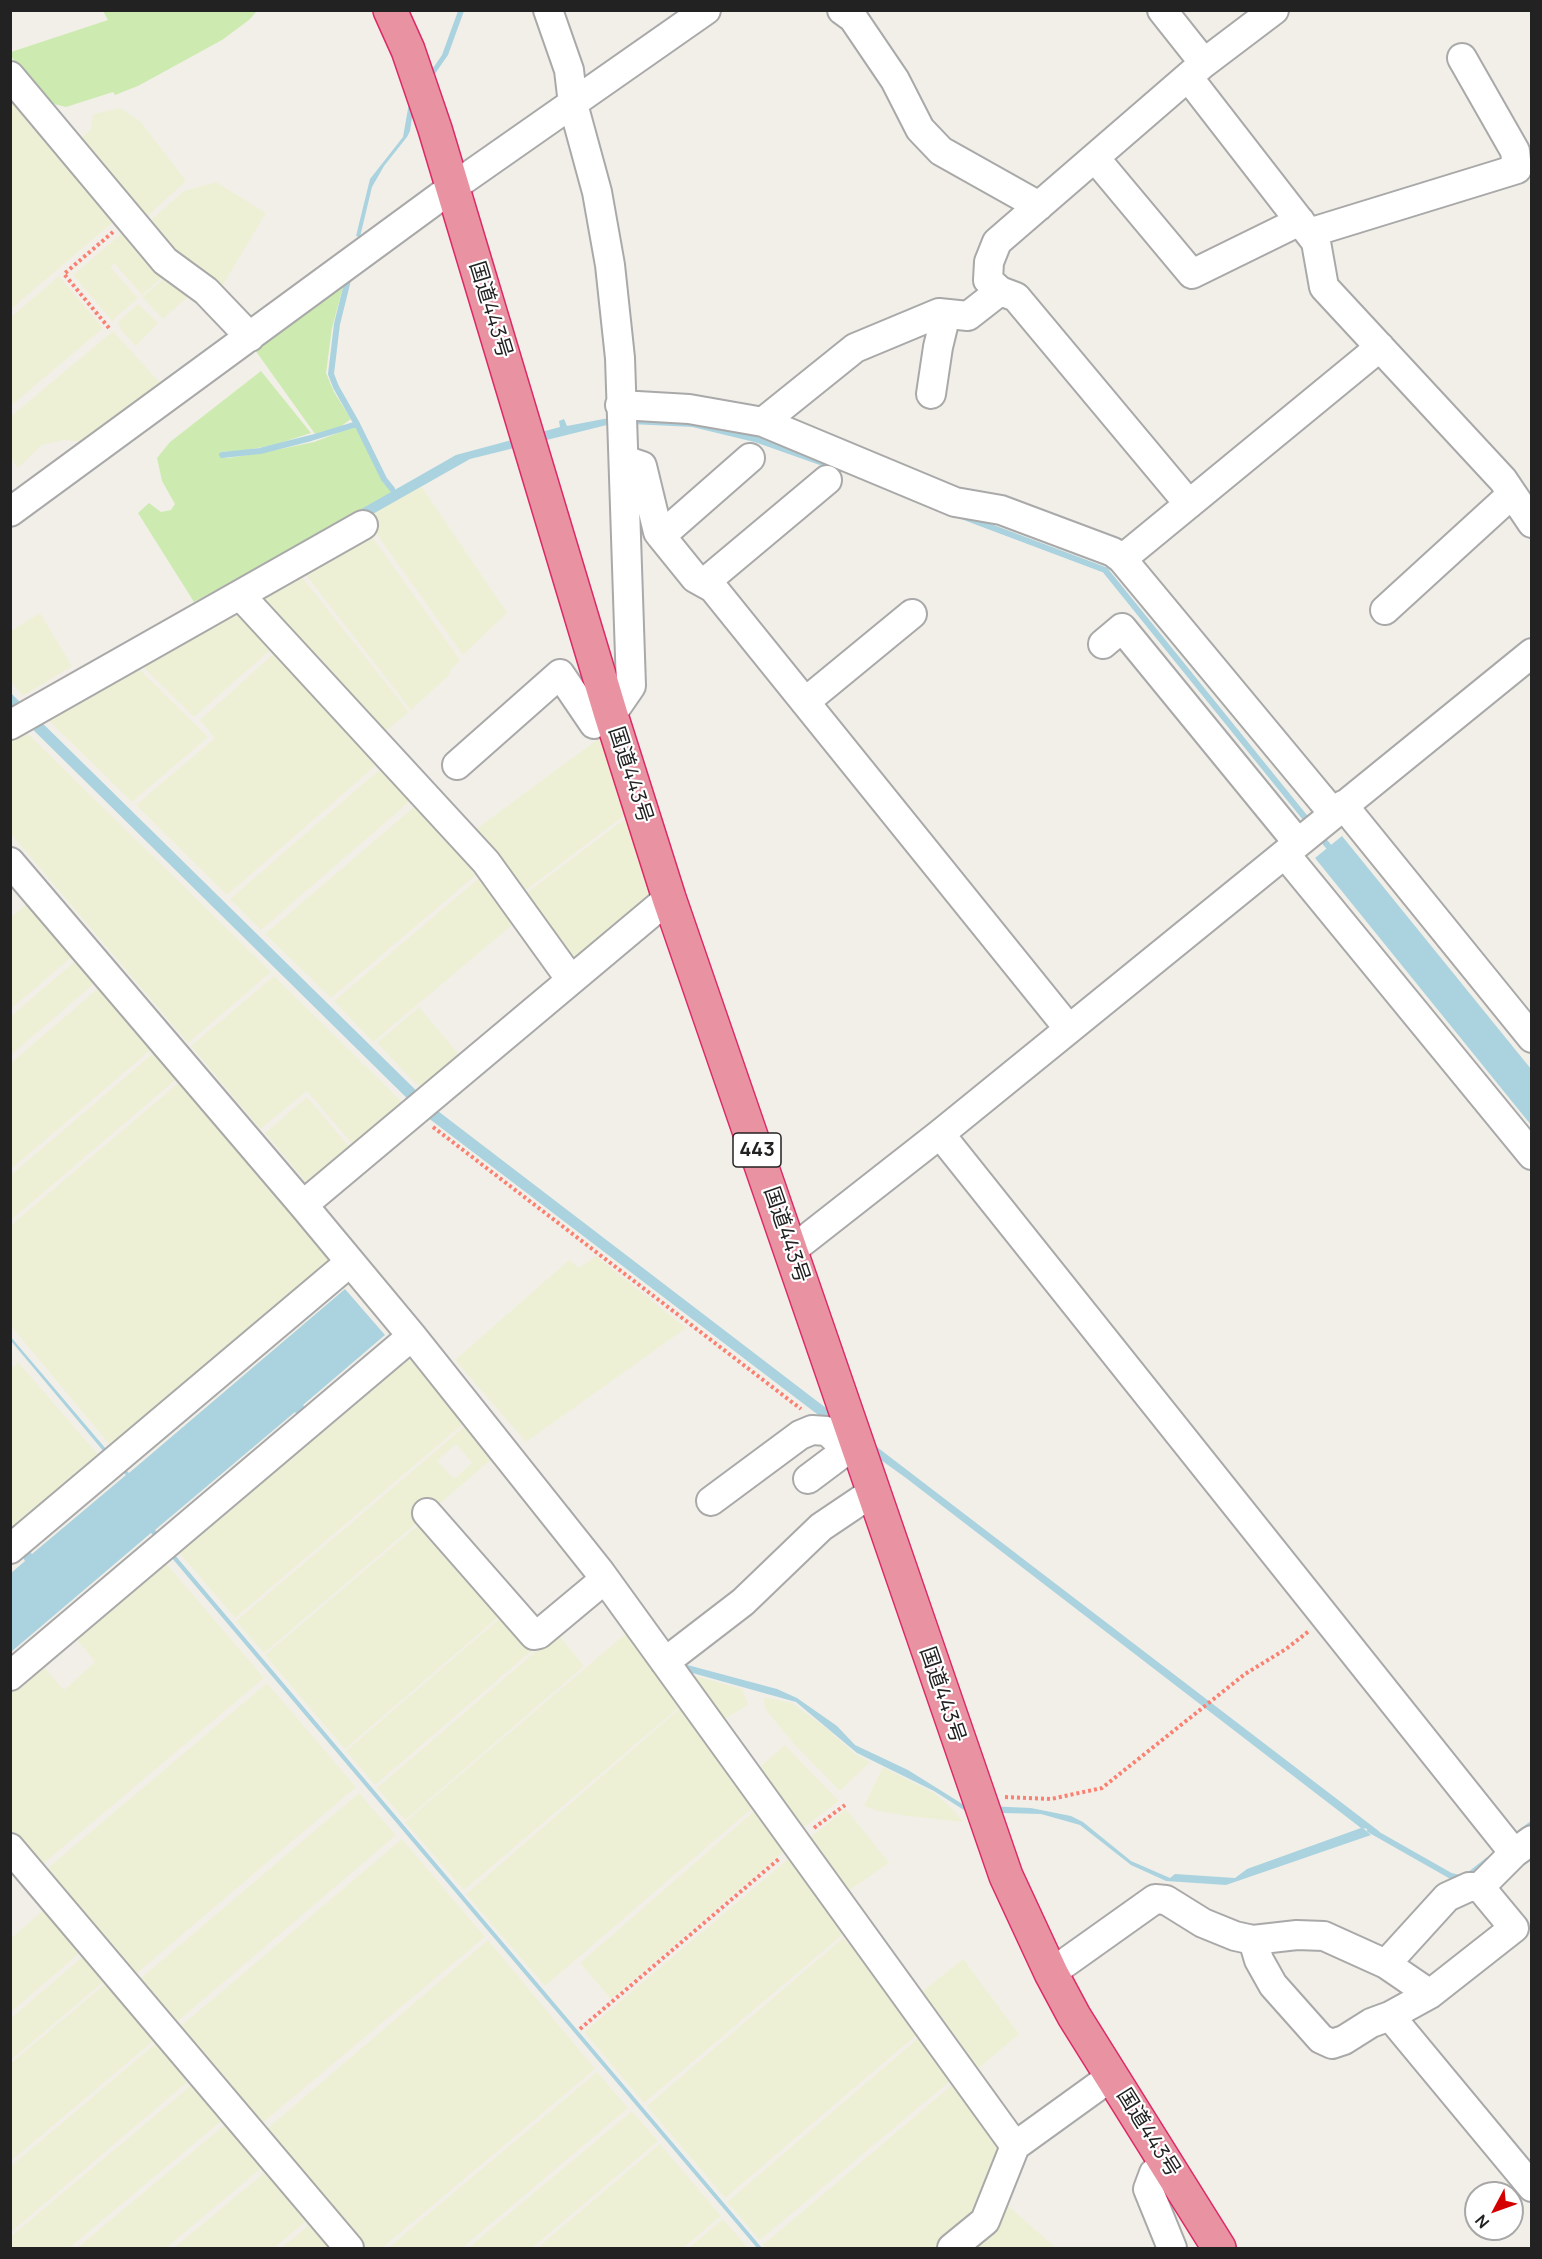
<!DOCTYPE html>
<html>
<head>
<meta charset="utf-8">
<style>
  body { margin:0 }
  #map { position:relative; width:1542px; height:2259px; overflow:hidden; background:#f2efe9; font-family:Manrope,sans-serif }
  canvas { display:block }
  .frame { position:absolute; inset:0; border:12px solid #222; pointer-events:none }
  .north { position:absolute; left:1464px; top:2181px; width:60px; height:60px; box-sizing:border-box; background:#fff; border:2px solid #a7a7a7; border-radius:50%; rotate:229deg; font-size:16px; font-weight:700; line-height:24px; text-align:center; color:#222 }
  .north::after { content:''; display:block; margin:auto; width:21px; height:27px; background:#d40000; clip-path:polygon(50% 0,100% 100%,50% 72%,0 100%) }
</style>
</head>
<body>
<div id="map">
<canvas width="1542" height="2259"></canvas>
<div class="frame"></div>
<div class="north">N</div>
</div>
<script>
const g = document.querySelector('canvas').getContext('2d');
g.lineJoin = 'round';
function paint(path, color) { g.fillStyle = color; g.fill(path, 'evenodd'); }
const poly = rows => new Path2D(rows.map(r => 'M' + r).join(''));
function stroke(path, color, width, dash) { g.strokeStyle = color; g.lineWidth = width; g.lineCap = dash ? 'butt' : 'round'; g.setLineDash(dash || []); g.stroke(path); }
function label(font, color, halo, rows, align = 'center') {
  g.font = font + ' Manrope,"Noto Sans JP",sans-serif'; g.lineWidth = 4.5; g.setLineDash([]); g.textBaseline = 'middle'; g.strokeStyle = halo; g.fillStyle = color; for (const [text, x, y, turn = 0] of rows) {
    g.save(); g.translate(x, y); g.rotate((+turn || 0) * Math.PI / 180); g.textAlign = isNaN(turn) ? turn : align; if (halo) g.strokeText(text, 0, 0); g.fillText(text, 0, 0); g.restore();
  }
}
paint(poly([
  [10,91,118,218,11,309],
  [120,108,140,121,186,181,141,222,76,143,91,129,93,114],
  [216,182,266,213,221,288,143,227,184,191],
  [127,229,166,274,142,295,114,263,110,267,138,298,112,321,73,275],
  [59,276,103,328,11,406,11,317],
  [167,276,193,292,163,319,142,297],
  [138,304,158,323,136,346,121,330,118,322],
  [113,331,161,384,85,442,64,440,42,445,18,468,11,459,10,417],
  [419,483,507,613,463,655,373,529,370,513],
  [368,531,460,660,451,669,450,674,411,710,302,570],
  [297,571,409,712,383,733,254,597],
  [234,606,276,645,194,717,137,661],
  [40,613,72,666,23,696,11,682,11,631],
  [281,647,382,760,227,895,136,805,215,738,200,720],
  [133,663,208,737,132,802,43,715],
  [21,727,271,972,188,1043,11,834,10,734],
  [601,737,625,815,522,893,479,840,476,829],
  [386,764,416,796,261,930,230,899],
  [421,801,482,870,331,998,265,934],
  [626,818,652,895,571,962,524,895],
  [484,874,518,920,373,1042,334,1001],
  [31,901,75,954,11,1009,11,917],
  [78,959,97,981,11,1055,11,1016],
  [274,976,401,1101,395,1107,398,1111,356,1148,307,1091,260,1129,191,1046],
  [101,986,153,1048,11,1169,11,1063],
  [419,1007,461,1057,428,1088,415,1083,377,1043],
  [157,1050,179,1077,11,1220,11,1175],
  [182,1080,337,1264,115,1451,11,1326,10,1226],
  [307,1097,353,1151,310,1187,265,1133],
  [596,1256,686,1328,526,1442,455,1360,569,1260,579,1268],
  [407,1356,413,1362,418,1358,469,1419,235,1618,177,1550],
  [18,1362,102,1459,11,1536,10,1369],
  [471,1421,499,1453,264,1653,236,1621],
  [456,1444,472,1463,454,1479,437,1461],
  [424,1520,504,1612,345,1749,265,1655],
  [165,1562,264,1678,43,1864,38,1859,33,1863,11,1837,10,1693,42,1665,64,1690,95,1662,75,1637],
  [506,1613,536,1647,375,1785,346,1751],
  [630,1630,684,1703,464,1890,405,1822],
  [557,1633,584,1666,405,1820,377,1788],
  [682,1672,742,1689,748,1705,721,1721],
  [267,1683,356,1787,130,1979,46,1880,52,1873,48,1868],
  [764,1697,792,1703,825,1727,855,1754,870,1762,840,1791,795,1745,765,1709],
  [684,1705,757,1804,545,1986,466,1894],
  [785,1745,839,1801,800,1830,754,1772],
  [883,1767,934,1793,954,1810,963,1822,907,1816,878,1811,864,1806],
  [359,1793,396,1835,171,2027,134,1984],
  [759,1807,788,1848,611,1999,580,1963],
  [846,1809,889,1863,844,1894,807,1840],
  [402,1839,485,1937,261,2124,175,2031],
  [793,1855,848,1930,644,2103,584,2032],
  [47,1907,83,1950,11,2012,11,1938],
  [843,1938,849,1944,855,1939,921,2031,725,2198,647,2106],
  [488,1940,595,2069,382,2248,359,2248,268,2132,268,2128],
  [87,1953,108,1978,11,2060,11,2018],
  [963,1959,1019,2034,974,2072,918,1995],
  [110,1980,158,2037,11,2161,11,2063],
  [922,2035,956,2076,760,2240,727,2202],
  [160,2040,192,2078,11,2232,11,2166],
  [597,2072,628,2108,462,2248,388,2248],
  [958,2080,1006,2147,974,2220,943,2248,766,2248,763,2245],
  [195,2082,225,2118,69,2248,11,2248,10,2237],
  [632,2111,658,2141,532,2248,468,2248],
  [228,2122,265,2165,166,2248,77,2248],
  [660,2144,721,2216,683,2248,537,2248],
  [269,2169,310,2218,274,2248,174,2248],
  [1007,2205,1056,2248,962,2248],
  [723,2219,748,2248,689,2248],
  [313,2222,336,2248,281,2248]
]), '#eef0d5');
paint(poly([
  [103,11,257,11,249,20,222,40,138,86,115,95,113,92,66,107,50,103,42,98,11,56,11,52,108,20],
  [345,280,332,328,326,373,334,392,351,419,340,427,315,434,250,343],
  [261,371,311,433,274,445,246,450,220,452,219,457,228,458,261,453,314,442,356,426,383,482,393,494,194,602,138,513,149,503,161,512,171,510,175,504,162,481,157,458,170,442]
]), '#cdebb0');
paint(poly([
  [458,11,464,11,448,55,414,104,410,131,407,137,384,166,372,187,360,237,356,236,370,179,403,137,409,103,442,55],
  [614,417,611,424,470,459,28,709,434,1108,1380,1832,1363,1828,1371,1835,1226,1885,1166,1881,1131,1865,1080,1825,1041,1814,967,1812,934,1791,857,1753,796,1702,678,1669,564,1511,569,1507,680,1663,777,1689,797,1698,837,1726,855,1745,908,1770,964,1805,1031,1808,1071,1816,1083,1822,1131,1861,1170,1878,1175,1874,1235,1878,1247,1869,1361,1828,906,1478,817,1414,423,1114,11,708,10,692,21,703,456,455,560,427,559,421,564,419,567,426],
  [1342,836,1531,1069,1531,1125,1315,858],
  [345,1289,385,1335,303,1405,306,1409,298,1416,295,1412,155,1530,161,1538,158,1540,151,1533,11,1652,11,1573,25,1561,22,1556,28,1550,32,1554,126,1475,120,1469,123,1467,129,1473],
  [10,1336,112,1456,110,1459,11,1341],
  [174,1554,762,2248,757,2248,171,1557]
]), '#aad3df');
stroke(poly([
  [349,276,337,324,331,374,336,387,357,424,384,479,392,489],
  [631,421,693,424,755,439,837,468],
  [222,455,260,451,311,438,357,424],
  [964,517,1105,570,1311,825],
  [1319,835,1334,853],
  [1370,1830,1451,1876,1464,1879,1488,1860],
  [1521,1832,1532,1824]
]), '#aad3df', 6);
const minor = poly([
  [842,10,853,18,895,80,920,129,941,151,1039,206],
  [1162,10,1204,63],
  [10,76,165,261,206,291,250,337],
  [1188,77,1316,242,1324,287,1503,480,1532,523],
  [1095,158,1192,274,1300,221],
  [1309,233,1517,169,1515,151,1462,58],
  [1000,291,1016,297,1189,504],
  [931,394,938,347,946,314],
  [620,405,689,409,763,422,955,502,1001,510,1113,552,1122,559,1333,813],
  [763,422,855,348,939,313,968,316,1000,291,988,280,989,262,997,242,1204,63,1274,10],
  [624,460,642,466,658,532,661,536,695,578,713,588,1069,1029],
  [10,512,453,187,706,10],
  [661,536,750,458],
  [1122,559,1380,347],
  [704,583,827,480],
  [240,595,486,862,571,980],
  [1385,610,1512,494],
  [1103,644,1122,628,1298,843],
  [805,702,912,614],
  [10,725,363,525],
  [457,765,560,674,594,724,611,715,631,686,620,358,610,265,597,192,573,104,569,70,548,10],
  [1343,805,1532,1038],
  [1285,854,1532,1155],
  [10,862,303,1205,412,1336,600,1572,1015,2146],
  [940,1134,1514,1853],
  [303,1205,669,898],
  [792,1250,940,1134,1532,653],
  [808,1479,856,1443],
  [711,1501,800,1435,812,1430,827,1431,848,1450],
  [427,1513,534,1635,539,1634,605,1579],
  [10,1549,349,1263],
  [665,1662,743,1602,821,1527,873,1492],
  [10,1676,412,1336],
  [10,1848,349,2248],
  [1253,1940,1259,1960,1273,1985,1321,2039,1332,2044,1344,2040,1371,2023,1390,2016,1430,1994,1514,1928,1480,1887,1514,1853,1532,1840],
  [1386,1964,1447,1897,1469,1887,1480,1887],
  [1051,1973,1155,1899,1166,1900,1203,1923,1235,1936,1253,1940,1297,1935,1324,1936,1386,1964,1430,1994],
  [1390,2016,1532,2187],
  [1166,2163,1154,2173,1148,2189,1172,2248],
  [952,2248,985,2221,1015,2146,1112,2076]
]);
const highway = poly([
  [390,10,408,50,435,129,611,715,669,898,1006,1876,1051,1973,1074,2016,1219,2248]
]);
stroke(minor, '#a9a9a9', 32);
stroke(highway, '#dc2a67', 36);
stroke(poly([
  [109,328,64,274,113,232],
  [433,1127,801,1409],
  [1005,1797,1051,1799,1102,1788,1245,1674,1286,1649,1309,1631],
  [814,1828,845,1805],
  [580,2029,780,1858]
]), '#fa8072', 4, [3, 3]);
stroke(minor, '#fff', 28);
stroke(highway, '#e892a2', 33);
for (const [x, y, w] of [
  [757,1150,48]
]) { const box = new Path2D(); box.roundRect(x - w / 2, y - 17, w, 34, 4.5); g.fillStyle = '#fff'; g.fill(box); stroke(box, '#222', 1.5); }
label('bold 20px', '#222', null, [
  ["443",757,1150]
]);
label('21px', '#222', '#fff', [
  ["国道443号",490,310,73],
  ["国道443号",630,775,72],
  ["国道443号",786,1235,71],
  ["国道443号",942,1695,71],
  ["国道443号",1148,2133,58]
]);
</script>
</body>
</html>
